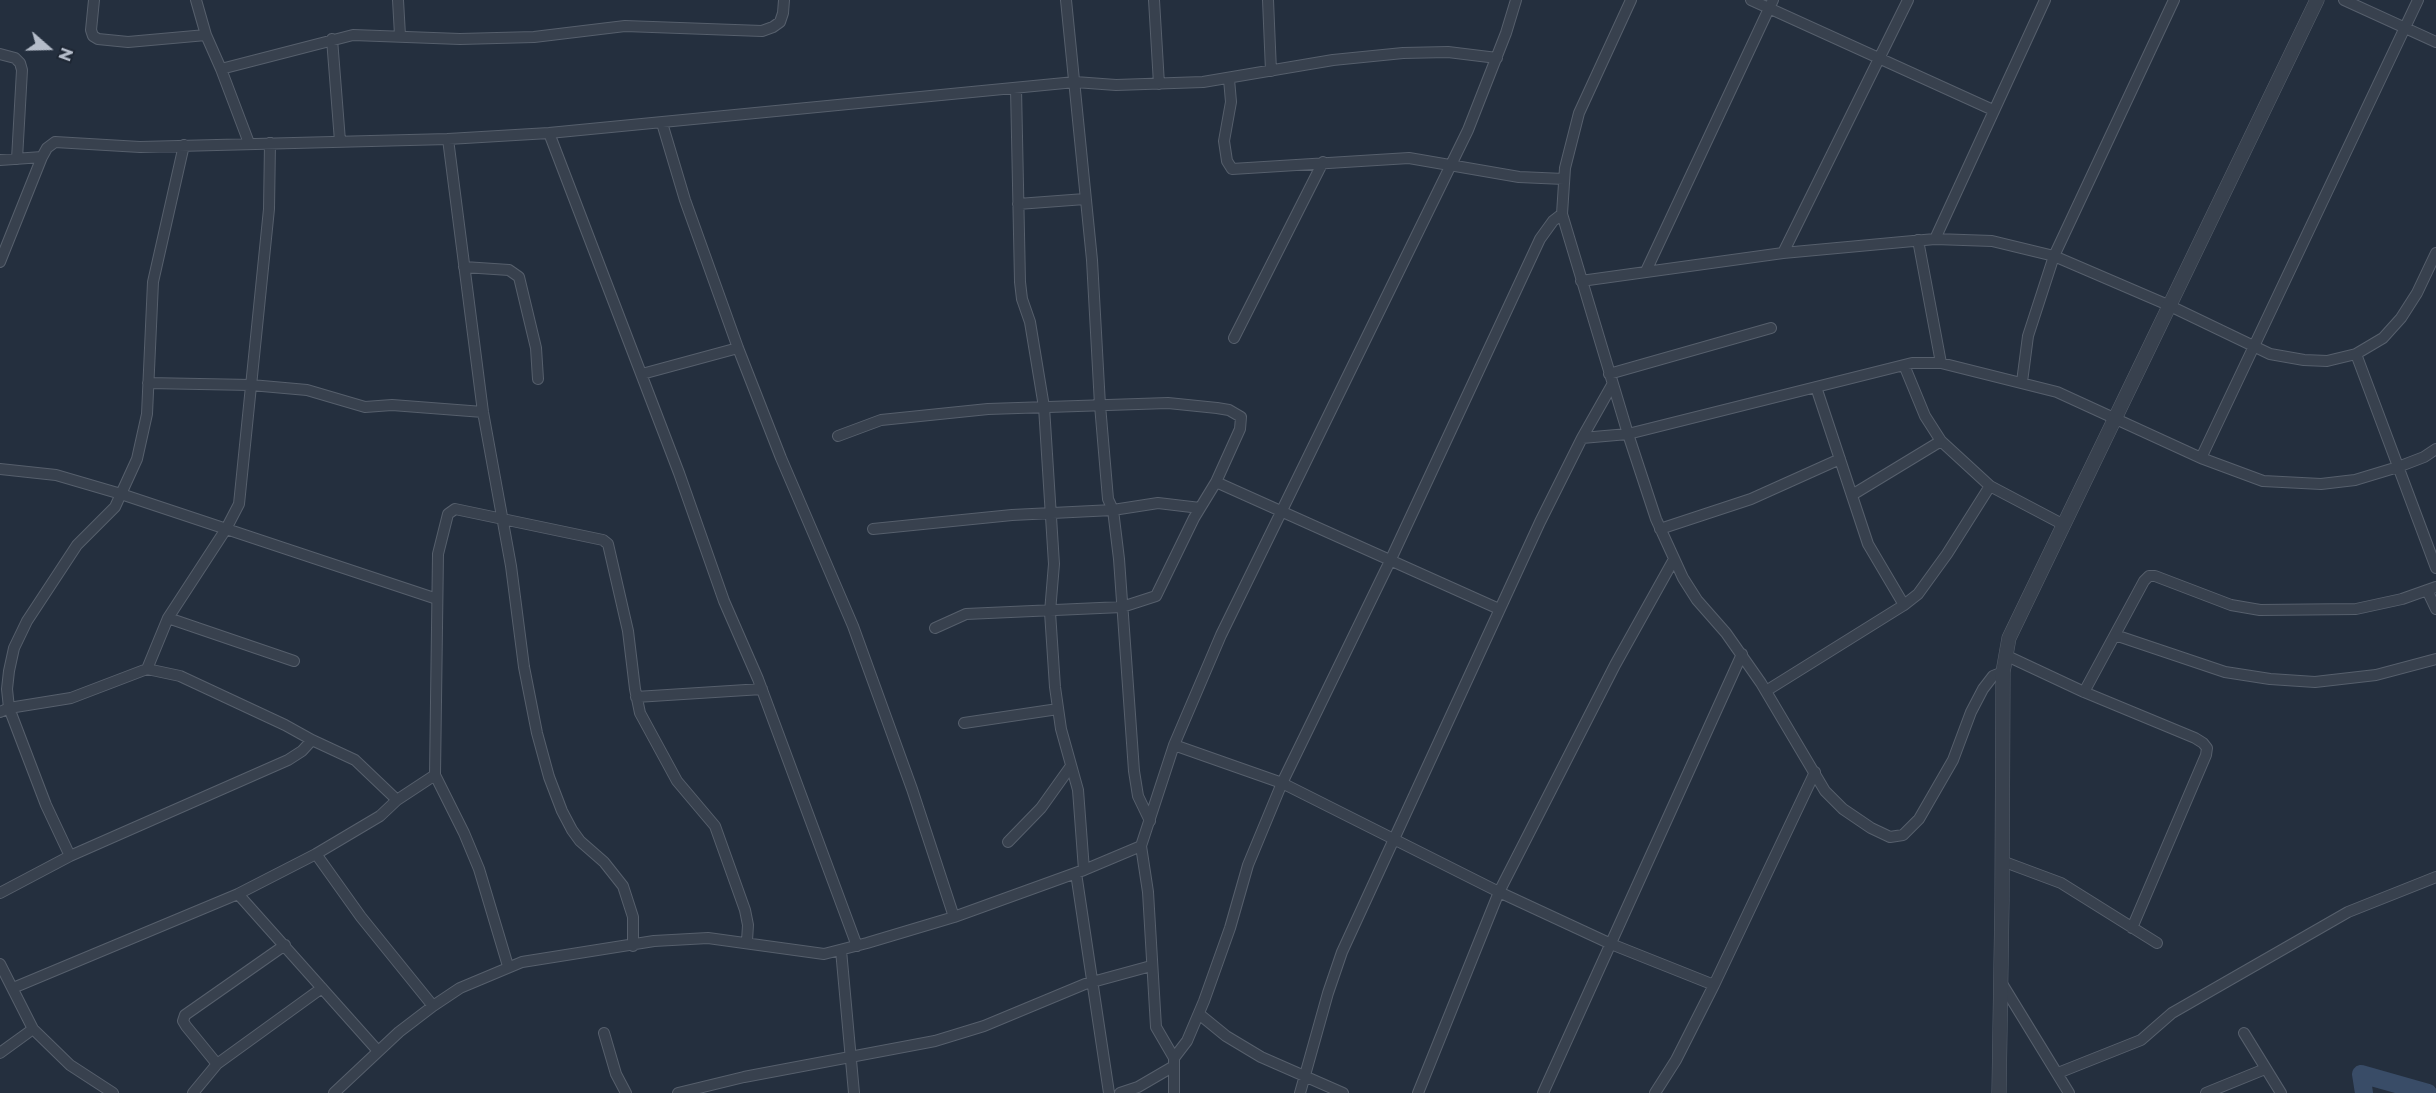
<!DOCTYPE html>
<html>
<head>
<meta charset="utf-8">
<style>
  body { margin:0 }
  #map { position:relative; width:2436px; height:1093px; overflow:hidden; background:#242f3e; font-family:Montserrat,sans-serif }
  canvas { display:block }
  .north { position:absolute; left:18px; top:18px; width:60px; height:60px; -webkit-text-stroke:4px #1d2633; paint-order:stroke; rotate:110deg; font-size:16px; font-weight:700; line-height:24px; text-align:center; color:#b4bcc9 }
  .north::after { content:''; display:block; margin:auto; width:21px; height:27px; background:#b4bcc9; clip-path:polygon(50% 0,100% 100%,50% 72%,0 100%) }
</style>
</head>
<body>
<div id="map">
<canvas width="2436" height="1093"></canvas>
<div class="north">N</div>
</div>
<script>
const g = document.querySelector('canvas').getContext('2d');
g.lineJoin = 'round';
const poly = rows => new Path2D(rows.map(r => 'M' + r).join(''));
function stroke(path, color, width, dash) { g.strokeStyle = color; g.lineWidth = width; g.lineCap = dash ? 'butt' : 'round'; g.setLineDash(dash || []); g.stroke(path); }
stroke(poly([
  [2364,1093,2361,1074,2428,1093]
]), '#394c67', 18);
const minor = poly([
  [94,0,91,30,93,36,98,39,128,42,206,35],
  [196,0,206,35,221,69,249,143],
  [398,0,400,35],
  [1066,0,1092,260,1100,405,1108,499,1113,510,1119,559,1134,771,1138,796,1150,821],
  [1154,0,1159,84],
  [1268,0,1271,71],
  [1631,0,1579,113,1565,168,1562,214,1628,434,1656,519,1683,578,1697,600,1726,633,1761,683,1825,791,1843,809,1871,828,1890,837,1903,835,1919,819,1953,760,1971,712,1983,689,1993,676,2003,672],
  [1751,0,1993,110],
  [2344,0,2436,42],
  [332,39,340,141],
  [0,54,15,58,20,63,22,70,17,159],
  [221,69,353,35,460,39,534,37,625,26,762,31,773,27,780,22,783,13,784,0],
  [1229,79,1231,102,1224,141,1227,161,1232,169,1409,158,1519,177,1564,179],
  [1016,88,1020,282,1022,299,1030,322,1044,407,1054,564,1050,612,1055,687,1061,729,1078,790,1084,870],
  [662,123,685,200,738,348,781,458,853,626,912,789,954,917],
  [549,133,679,473,724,601,758,679,857,946],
  [448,139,483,412,511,566,524,667,537,733,549,777,562,811,572,830,580,841,604,862,623,886,633,917,633,946],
  [0,160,42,157],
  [1018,204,1085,199],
  [1935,239,2045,0],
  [1918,240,1941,363],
  [1783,253,1908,0],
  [0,262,42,157,47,148,55,142,140,147,448,139,549,133,1075,82,1116,85,1203,82,1333,60,1403,53,1448,52,1497,58],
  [464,267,509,270,519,277,536,348,538,379],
  [1646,271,1773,0],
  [1581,281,1783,253,1935,239,1992,241,2054,256,2168,305,2270,354,2304,360,2327,361,2356,354,2383,338,2401,318,2417,293,2436,253],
  [1234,338,1323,162],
  [2356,354,2436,568],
  [1904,365,1925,416,1941,441,1990,486,2064,525],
  [642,374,738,348],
  [1609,374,1771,328],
  [2022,382,2028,336,2054,256,2174,0],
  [148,383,251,385,307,390,365,407,392,405,483,412],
  [1816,387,1868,544,1904,605],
  [838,436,881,420,988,409,1168,403,1217,408,1229,410,1241,417,1240,429,1216,482,1194,518,1156,596,1122,607,966,614,935,628],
  [1582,438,1628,434,1912,363,1941,363,2057,392,2201,458,2263,481,2321,484,2355,480,2398,467,2424,457,2436,449],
  [2201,458,2418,0],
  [0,469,56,475,121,494,437,599],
  [1216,482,1499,609],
  [1852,495,1941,441],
  [873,529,1012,515,1113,510,1158,503,1200,508],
  [1660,529,1751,499,1840,459],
  [2427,590,2436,609],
  [168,618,294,661],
  [2115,635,2225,672,2270,679,2315,682,2376,675,2436,659],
  [2005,655,2084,692,2195,738,2203,743,2207,748,2206,755,2132,928],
  [147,669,168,618,226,529,239,504,269,209,270,143],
  [1766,691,1904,605,1918,594,1947,554,1990,486],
  [2084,692,2144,581,2149,576,2155,576,2231,605,2260,610,2356,609,2402,599,2436,587],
  [636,697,762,689],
  [0,712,9,708,71,698,147,669,180,676,285,725,312,740],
  [964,723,1058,709],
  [1174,745,1282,783,1499,892,1611,944,1714,985],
  [1008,842,1041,808,1071,766],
  [316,854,361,917,433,1006],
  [70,856,46,805,9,708,7,689,9,671,14,648,27,621,77,545,115,507,137,459,147,414,153,282,184,145],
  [2002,861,2061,883,2157,943],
  [1076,873,1109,1093],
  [0,893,70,856,288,760,302,751,312,740,355,760,397,800,435,775],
  [238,894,378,1051],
  [841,950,854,1093],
  [0,964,33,1029,70,1065,113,1093],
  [508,966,479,869,464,833,435,775,438,554,448,514,455,509,603,540,608,544,628,631,635,689,640,713,677,781,715,826,745,910,748,925,747,941],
  [2001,982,2069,1093],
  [13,988,238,894,316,854,380,816,397,800],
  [1199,1014,1226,1036,1261,1057,1343,1093],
  [604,1033,616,1074,626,1093],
  [2244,1033,2281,1093],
  [0,1053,33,1029],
  [1174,1058,1156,1027,1148,892,1141,846,1174,745,1221,635,1468,130,1506,33,1516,0],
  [217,1064,186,1026,183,1021,185,1015,285,945],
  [2058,1073,2141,1040,2172,1013,2348,912,2436,877],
  [193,1093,217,1064,322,988],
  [334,1093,399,1032,433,1006,460,988,522,962,654,941,708,938,824,954,867,943,954,917,1084,870,1141,846],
  [678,1093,744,1077,935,1041,984,1026,1085,984,1151,966],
  [1120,1093,1138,1087,1174,1066],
  [1174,1093,1174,1058,1187,1041,1204,1001,1230,928,1248,865,1282,783,1391,559,1540,239,1553,221,1562,214],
  [1300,1093,1328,993,1342,952,1540,522,1582,438,1612,385],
  [1418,1093,1499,892,1615,665,1673,561],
  [1543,1093,1742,654],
  [1655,1093,1676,1060,1714,985,1815,772],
  [2206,1093,2265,1069]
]);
const tertiary = poly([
  [1999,1093,2002,901,2003,672,2009,638,2317,0]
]);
stroke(minor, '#565f6c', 12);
stroke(tertiary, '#565f6c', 15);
stroke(minor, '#38414e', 10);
stroke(tertiary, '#38414e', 14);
</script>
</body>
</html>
